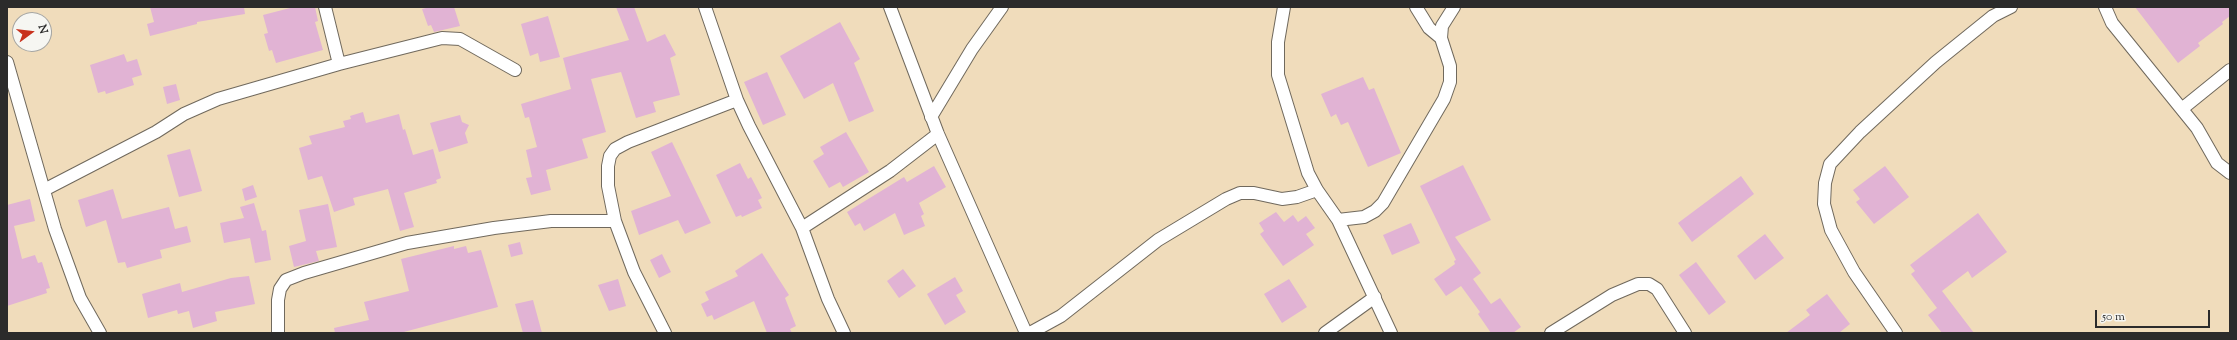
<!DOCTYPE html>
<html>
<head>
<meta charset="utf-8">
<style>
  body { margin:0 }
  #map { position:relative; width:2237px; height:340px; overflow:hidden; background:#f0dcbb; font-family:"Sorts Mill Goudy",serif }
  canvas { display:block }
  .frame { position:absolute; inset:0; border:8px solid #2b2b2b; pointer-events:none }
  .north { position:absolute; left:12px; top:12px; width:40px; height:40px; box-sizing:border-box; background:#f6f6f2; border:1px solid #a5a5a2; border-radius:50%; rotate:75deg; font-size:11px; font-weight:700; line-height:16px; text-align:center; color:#2b2b2b }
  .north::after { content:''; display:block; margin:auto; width:14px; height:18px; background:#c8321e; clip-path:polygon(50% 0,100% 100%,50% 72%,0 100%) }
  .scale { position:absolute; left:2095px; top:310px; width:115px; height:18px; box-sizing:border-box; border:2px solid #2b2b2b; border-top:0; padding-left:5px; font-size:12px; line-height:14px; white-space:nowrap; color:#2b2b2b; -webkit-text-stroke:3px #f6f6f2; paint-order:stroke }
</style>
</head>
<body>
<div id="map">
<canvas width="2237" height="340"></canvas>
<div class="frame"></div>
<div class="north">N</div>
<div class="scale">50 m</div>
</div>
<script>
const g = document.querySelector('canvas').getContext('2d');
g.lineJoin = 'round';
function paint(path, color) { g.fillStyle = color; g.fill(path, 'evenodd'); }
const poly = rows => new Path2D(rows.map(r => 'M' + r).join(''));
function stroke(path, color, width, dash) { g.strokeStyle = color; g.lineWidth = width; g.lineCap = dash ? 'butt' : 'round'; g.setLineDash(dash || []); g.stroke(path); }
paint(poly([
  [150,7,244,7,245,14,197,22,197,24,150,36,147,24,154,22],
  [294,7,315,7,318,21,315,22,323,50,276,63,272,50,269,51,264,34,268,33,263,15],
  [430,7,454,7,460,26,434,32,431,25,428,26,422,9],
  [616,7,634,7,647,42,665,34,676,55,670,58,680,95,653,102,656,112,636,118,621,72,591,79,606,132,582,139,588,158,546,170,551,190,531,195,526,178,532,177,526,150,537,147,529,117,525,118,521,104,571,89,563,58,629,40],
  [2135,7,2230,7,2230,16,2222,22,2223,24,2198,43,2200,46,2178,63],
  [548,16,560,57,540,62,538,53,530,56,521,24],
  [840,22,860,59,854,63,874,111,849,122,833,83,804,99,780,56],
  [124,54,127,62,137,59,142,75,132,78,134,85,106,94,105,91,98,93,90,65],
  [767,72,786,115,763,125,744,82],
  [1363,77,1369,90,1374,88,1401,153,1368,167,1348,122,1341,125,1336,114,1331,117,1321,94],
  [176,84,180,100,167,104,163,87],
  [363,112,366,123,399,114,403,130,405,129,413,155,433,149,441,178,436,180,437,183,404,193,414,227,400,231,388,189,353,198,355,205,334,212,322,176,308,180,299,148,312,144,309,136,345,127,343,121,351,119,350,116],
  [460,115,462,122,469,125,465,133,468,143,439,152,430,123],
  [846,132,869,172,843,187,840,182,829,188,813,161,824,154,820,147],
  [672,142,711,223,685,234,678,220,639,235,631,211,671,196,651,152],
  [190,149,202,191,179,197,167,155],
  [740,163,748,179,751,177,762,198,758,200,762,208,742,217,741,215,736,217,716,175],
  [1463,165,1491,220,1455,237,1481,273,1473,279,1491,304,1500,298,1521,327,1513,333,1491,333,1478,314,1480,312,1461,286,1446,296,1434,279,1455,264,1454,261,1456,260,1420,186],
  [934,166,946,187,919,203,924,214,921,216,925,226,904,235,895,213,864,231,860,223,855,226,847,212,904,177,907,182],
  [1885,166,1909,197,1874,224,1856,202,1860,199,1853,190],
  [1741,176,1754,194,1692,242,1678,223],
  [253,185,257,197,245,201,242,189],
  [113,189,122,219,169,207,175,229,187,226,191,242,160,250,162,258,127,268,125,262,118,263,106,220,86,227,78,200],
  [30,199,35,221,14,226,22,259,35,255,38,263,42,262,50,288,46,289,47,293,7,306,7,205],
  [254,203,262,231,266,230,271,260,255,263,250,238,224,243,220,223,244,218,240,207],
  [328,204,337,247,316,251,319,261,294,267,289,246,306,241,299,210],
  [1276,212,1284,222,1293,215,1298,222,1306,216,1315,228,1306,234,1314,245,1283,266,1260,234,1264,231,1259,223],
  [1978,213,2007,252,1972,278,1968,271,1942,291,1974,333,1942,333,1928,315,1937,308,1911,274,1915,271,1910,265],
  [1411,223,1420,243,1392,255,1383,235],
  [1765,234,1784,258,1755,280,1737,256],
  [520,242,523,254,511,257,508,245],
  [454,246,454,249,466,246,468,253,481,250,498,307,400,333,335,333,334,328,369,320,364,302,409,291,401,259],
  [762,253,789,295,785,298,796,326,790,329,792,333,767,333,754,301,714,320,712,315,707,317,701,304,709,300,705,292,738,276,735,271],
  [662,254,671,272,659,278,650,260],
  [1696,262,1726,302,1709,315,1679,275],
  [903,269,916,286,899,298,887,281],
  [249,276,255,304,215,312,217,321,193,328,189,311,178,314,177,310,148,318,142,294,180,283,182,292,231,278],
  [955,277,963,291,956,295,966,312,945,325,927,294],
  [618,279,626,306,609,311,598,285],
  [1289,279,1307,307,1282,323,1264,294],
  [1827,294,1850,324,1839,333,1786,333,1810,315,1806,310],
  [533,300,542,333,523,333,515,304]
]), '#e1b3d4');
const street = poly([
  [325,7,339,64],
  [705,7,737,100,749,126,802,228,828,299,844,333],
  [890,7,938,134,1026,333],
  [1284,7,1278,42,1278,75,1308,173,1317,190,1338,220,1391,333],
  [1416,7,1429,28,1441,38],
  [2105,7,2112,23,2197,128,2217,163,2230,173],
  [7,62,55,229,80,298,100,333],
  [2183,108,2230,70],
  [931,117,972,49,1002,7],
  [44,190,156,132,184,114,218,99,339,64,442,38,460,39,515,70],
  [1338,220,1364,217,1375,211,1383,203,1444,99,1450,82,1450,66,1441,38,1442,26,1454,7],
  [802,228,890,171,938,134],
  [278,333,278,300,280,289,286,280,304,273,407,243,494,228,551,221,615,221],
  [665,333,634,272,615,221,608,186,608,166,610,156,615,149,628,142,737,100],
  [1030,333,1061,316,1158,240,1226,199,1240,193,1254,193,1282,199,1297,197,1317,190],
  [1325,333,1375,297],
  [1551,333,1612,295,1638,284,1649,284,1657,289,1685,333],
  [1896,333,1854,272,1831,230,1824,204,1825,183,1830,164,1860,132,1936,62,1993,16,2011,7]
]);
stroke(street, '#70695d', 14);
stroke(street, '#fff', 12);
</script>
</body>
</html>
